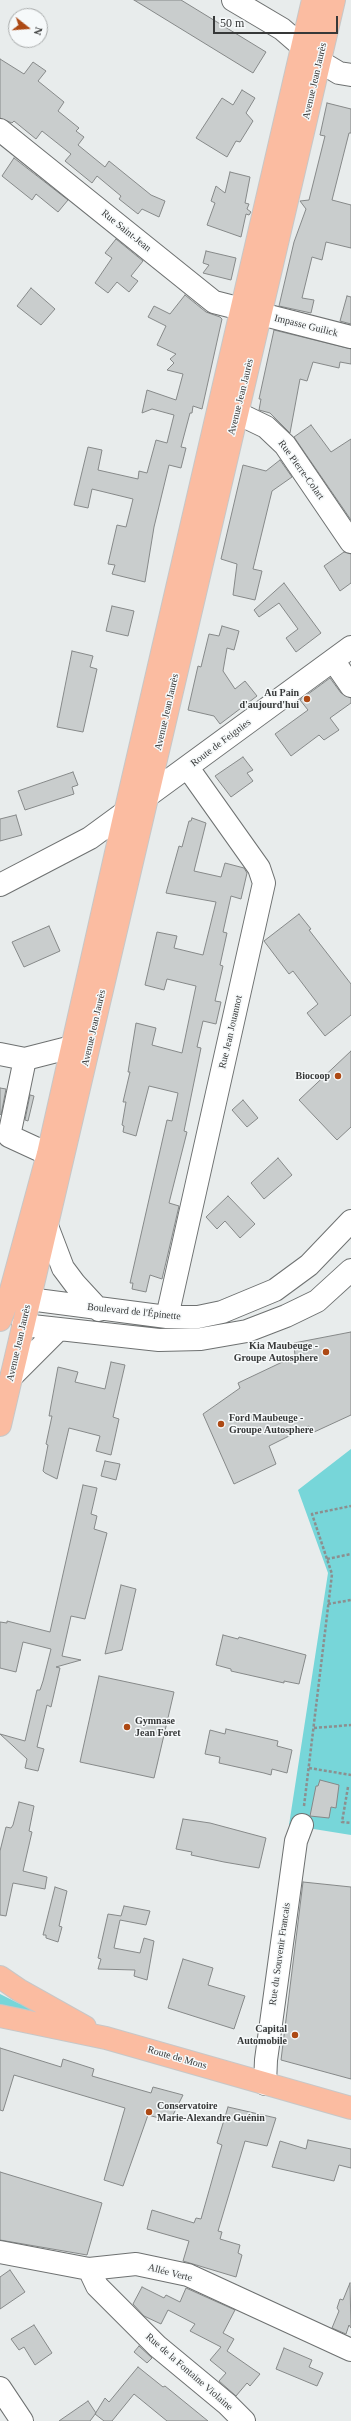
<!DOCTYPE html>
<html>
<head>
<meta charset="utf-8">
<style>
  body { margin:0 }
  #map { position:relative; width:351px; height:2421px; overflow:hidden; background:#e8ecec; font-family:Georgia,serif }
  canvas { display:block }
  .north { position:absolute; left:8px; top:8px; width:40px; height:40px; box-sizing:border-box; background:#f6f9fa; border:1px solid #a9acac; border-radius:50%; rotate:107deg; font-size:11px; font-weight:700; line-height:16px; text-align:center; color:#363838 }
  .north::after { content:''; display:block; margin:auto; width:14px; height:18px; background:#ad4914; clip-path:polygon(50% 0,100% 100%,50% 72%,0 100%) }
  .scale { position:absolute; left:213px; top:16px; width:125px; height:18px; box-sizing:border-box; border:2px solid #363838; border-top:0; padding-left:5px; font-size:12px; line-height:14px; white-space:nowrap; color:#363838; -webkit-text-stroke:3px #f6f9fa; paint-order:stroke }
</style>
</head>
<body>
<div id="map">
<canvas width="351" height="2421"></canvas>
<div class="north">N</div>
<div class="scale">50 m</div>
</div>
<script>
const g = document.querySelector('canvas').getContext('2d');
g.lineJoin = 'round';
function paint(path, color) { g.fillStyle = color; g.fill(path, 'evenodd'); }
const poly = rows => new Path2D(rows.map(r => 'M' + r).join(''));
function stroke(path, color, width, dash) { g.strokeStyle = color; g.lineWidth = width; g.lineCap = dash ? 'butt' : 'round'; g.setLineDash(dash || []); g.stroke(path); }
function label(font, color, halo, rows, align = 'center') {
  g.font = font + ' Georgia,serif'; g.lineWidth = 3; g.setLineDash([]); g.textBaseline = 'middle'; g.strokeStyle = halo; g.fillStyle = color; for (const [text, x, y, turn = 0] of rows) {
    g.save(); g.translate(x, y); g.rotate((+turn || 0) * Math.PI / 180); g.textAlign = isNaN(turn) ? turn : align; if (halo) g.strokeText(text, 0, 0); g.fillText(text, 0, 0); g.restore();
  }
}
paint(poly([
  [351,1449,351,1835,289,1825,328,1573,298,1490],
  [0,1994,18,2003,60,2018,0,2006]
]), '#77d6d9');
const building = poly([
  [134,0,181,0,266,52,253,73,134,0],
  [0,59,24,74,33,62,46,71,38,81,64,102,58,111,79,128,76,131,84,137,78,145,105,167,109,161,151,195,165,201,159,217,142,209,138,214,119,199,121,196,97,176,92,183,65,161,71,154,42,131,36,139,14,121,12,123,0,118,0,59],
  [242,90,255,98,246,113,253,121,240,142,236,141,227,157,196,138,222,98,233,105,242,90],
  [327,103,351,109,351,133,349,133,332,200,351,205,351,248,326,242,322,260,312,257,302,298,314,300,311,313,279,306,294,242,306,209,300,201,309,200,325,136,320,135,327,103],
  [14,158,68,200,58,212,36,194,32,200,2,176,14,158],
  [230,172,250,177,245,203,249,204,247,209,251,212,249,215,246,214,241,237,207,225,215,203,211,201,216,186,225,193,230,172],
  [116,239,143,261,131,276,138,281,129,292,117,282,108,293,95,283,112,258,105,253,116,239],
  [206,251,236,258,231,280,203,273,209,265,203,263,206,251],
  [31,288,55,309,41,325,17,306,31,288],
  [185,295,206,312,220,317,222,319,202,409,193,406,192,413,190,413,181,447,186,448,181,468,169,465,154,527,145,582,112,574,115,565,108,564,117,525,126,527,133,499,92,489,88,508,74,505,88,447,102,450,98,470,138,479,139,471,147,473,156,440,167,443,174,415,152,409,142,413,147,390,176,400,183,374,167,370,174,363,170,359,176,354,157,345,166,326,148,317,154,306,170,314,185,295],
  [347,296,351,297,351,324,340,321,347,296],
  [274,330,351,349,351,364,340,362,339,368,313,362,307,381,300,379,290,433,270,413,259,410,261,399,259,399,274,330],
  [311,425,331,452,351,439,351,520,294,437,311,425],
  [280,460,292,477,272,491,253,569,262,571,255,600,233,595,237,564,221,559,243,465,266,471,280,460],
  [344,552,351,554,351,583,340,591,324,566,344,552],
  [284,583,321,633,296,652,286,638,298,629,279,603,259,617,254,610,284,583],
  [112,606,134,611,128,636,106,631,112,606],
  [222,626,239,631,234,650,227,648,223,671,235,689,245,681,257,696,220,724,214,716,188,710,198,666,201,667,209,634,219,636,222,626],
  [72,651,93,656,90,667,97,669,83,732,57,727,72,651],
  [330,678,341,693,351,698,351,703,330,718,339,730,324,740,319,735,291,756,275,734,308,710,300,700,330,678],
  [243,757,253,770,247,773,253,781,231,797,215,776,243,757],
  [73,772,78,785,72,787,74,794,25,810,18,791,73,772],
  [16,815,22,835,0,841,0,819,16,815],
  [192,818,206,823,194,871,221,877,225,863,244,868,247,873,241,899,231,896,223,932,227,933,220,965,223,966,215,1001,221,1002,216,1024,203,1021,197,1047,201,1048,184,1131,187,1132,169,1203,179,1206,167,1258,162,1279,150,1275,146,1292,132,1289,133,1283,130,1283,167,1120,172,1121,178,1093,149,1086,136,1136,123,1132,124,1126,122,1125,126,1102,123,1102,130,1072,128,1072,136,1023,156,1028,152,1045,182,1053,196,986,167,979,164,990,145,985,157,932,177,936,174,948,203,955,216,902,166,893,179,846,182,847,189,821,191,821,192,818],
  [299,914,311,929,309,930,351,984,351,1015,325,1036,307,1013,318,1004,293,971,289,974,264,941,299,914],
  [49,926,60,951,24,967,12,942,49,926],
  [351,1051,351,1127,337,1140,299,1100,351,1051],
  [0,1088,6,1089,1,1115,0,1114,0,1088],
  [30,1095,34,1096,28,1121,25,1120,30,1095],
  [243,1100,258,1118,247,1127,232,1110,243,1100],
  [278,1158,292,1175,264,1199,251,1183,278,1158],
  [228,1196,255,1224,240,1238,225,1221,217,1229,206,1217,228,1196],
  [351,1332,351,1415,312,1433,309,1426,269,1446,276,1464,234,1484,203,1414,240,1388,238,1383,295,1356,294,1343,351,1332],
  [111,1362,125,1365,113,1417,119,1419,111,1455,96,1451,100,1436,69,1428,57,1479,45,1473,43,1471,48,1445,46,1444,52,1416,49,1416,58,1367,78,1372,75,1382,105,1389,111,1362],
  [105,1461,120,1464,116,1480,101,1476,105,1461],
  [83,1485,97,1488,91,1514,97,1516,94,1529,107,1533,85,1619,71,1616,62,1656,81,1660,56,1667,60,1668,51,1707,47,1705,37,1747,44,1749,38,1771,25,1768,27,1759,0,1734,25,1741,37,1690,40,1690,43,1681,51,1649,23,1642,16,1672,0,1668,0,1622,7,1623,7,1621,50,1632,83,1485],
  [121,1585,136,1589,122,1650,105,1654,121,1585],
  [223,1635,238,1639,239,1637,306,1655,299,1684,284,1681,284,1683,231,1671,231,1669,216,1665,223,1635],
  [99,1676,174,1692,154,1778,80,1762,99,1676],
  [226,1729,278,1741,277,1746,292,1750,287,1773,272,1769,271,1775,264,1773,219,1763,220,1757,205,1754,210,1730,225,1734,226,1729],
  [320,1780,339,1785,336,1808,331,1807,329,1818,310,1816,316,1786,318,1786,320,1780],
  [19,1802,34,1806,29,1831,32,1832,23,1871,47,1877,45,1889,13,1883,6,1916,0,1915,0,1851,6,1827,11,1828,13,1825,19,1802],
  [183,1819,210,1823,266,1838,259,1868,224,1862,191,1855,192,1852,176,1849,183,1819],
  [303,1882,351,1887,351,2079,281,2060,303,1882],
  [55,1887,67,1891,59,1926,62,1927,58,1942,46,1938,46,1935,43,1935,55,1887],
  [124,1906,150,1911,146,1925,120,1920,114,1948,140,1953,144,1938,154,1941,147,1980,134,1976,135,1970,98,1969,101,1959,98,1958,108,1914,121,1916,124,1906],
  [183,1959,213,1968,208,1985,245,1996,234,2029,168,2008,183,1959],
  [0,2048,61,2067,63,2059,94,2069,92,2076,151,2093,153,2087,183,2095,170,2121,148,2115,123,2186,104,2180,125,2108,14,2075,3,2111,0,2110,0,2048],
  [228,2107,276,2118,267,2146,245,2141,218,2231,222,2232,220,2239,240,2245,238,2253,242,2255,236,2277,183,2261,189,2241,147,2229,152,2210,194,2223,196,2218,201,2219,222,2145,217,2143,228,2107],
  [308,2140,351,2149,351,2168,339,2165,334,2181,272,2167,280,2141,306,2149,308,2140],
  [0,2172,102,2203,87,2255,0,2240,0,2172],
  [10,2270,25,2292,0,2309,0,2277,10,2270],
  [350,2283,351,2328,349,2325,346,2334,332,2328,339,2311,337,2308,340,2299,343,2300,350,2283],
  [142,2287,164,2298,166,2295,180,2302,186,2288,235,2310,223,2333,234,2339,227,2351,260,2374,250,2386,247,2383,236,2396,219,2381,226,2373,210,2360,221,2347,190,2331,195,2324,168,2310,161,2324,144,2316,133,2304,142,2287],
  [34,2325,52,2353,35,2365,24,2347,19,2350,11,2339,34,2325],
  [139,2346,152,2358,147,2363,134,2352,139,2346],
  [284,2348,312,2360,309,2367,323,2373,317,2386,276,2369,284,2348],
  [138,2367,163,2387,165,2386,208,2421,167,2421,134,2394,112,2421,104,2421,95,2414,105,2398,109,2402,138,2367],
  [88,2401,96,2413,90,2421,59,2421,88,2401]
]);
paint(building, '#c9cdcd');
stroke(building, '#868989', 1);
const minor = poly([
  [233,0,282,29,319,61,339,73,351,75],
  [0,130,214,302,351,337],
  [237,413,266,427,285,445,351,542],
  [333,660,351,686],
  [0,885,90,838,351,647],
  [0,1054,25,1059],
  [48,1154,9,1136,25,1059,72,1047],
  [47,1226,63,1268,75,1284,99,1310],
  [29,1299,167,1317,198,1317,222,1312,275,1290,309,1265,351,1221],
  [167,1317,264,883,259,868,188,768],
  [23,1325,159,1340,201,1339,247,1331,286,1316,317,1301,351,1270],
  [12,1376,58,1330],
  [265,2084,266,2060,296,1841,302,1825],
  [0,2252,89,2269,136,2264,188,2275,351,2350],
  [89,2269,97,2286,157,2346,227,2404,244,2421],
  [0,2388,22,2421]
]);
const major = poly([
  [0,1320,10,1294,48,1154,125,813,313,0],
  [0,1425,334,0],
  [0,1977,19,1990,85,2027],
  [0,2016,106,2038,351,2108]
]);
stroke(minor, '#6e7171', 24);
stroke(major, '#c7c7c7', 24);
stroke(poly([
  [327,1559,351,1554],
  [328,1604,351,1600],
  [314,1728,351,1725],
  [309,1768,351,1775],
  [348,1787,342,1822,351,1823],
  [304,1806,332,1574,312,1514,351,1506]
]), '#8c8f8f', 2.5, [3, 2]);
stroke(minor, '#fff', 22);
stroke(major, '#fbbca1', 22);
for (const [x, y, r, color] of [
  [307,699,4,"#ad4914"],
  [338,1076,4,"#ad4914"],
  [326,1352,4,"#ad4914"],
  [221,1424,4,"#ad4914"],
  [127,1727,4,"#ad4914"],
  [295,2035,4,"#ad4914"],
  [149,2112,4,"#ad4914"]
]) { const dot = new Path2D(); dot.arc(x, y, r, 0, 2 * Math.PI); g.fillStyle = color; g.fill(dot); stroke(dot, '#f6f9fa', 1.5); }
label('10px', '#363838', '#f6f9fa', [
  ["Avenue Jean Jaurès",315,81,-77],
  ["Rue Saint-Jean",126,231,39],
  ["Impasse Guilick",306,326,14],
  ["Avenue Jean Jaurès",241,397,-76],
  ["Rue Pierre-Colart",301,470,54],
  ["Avenue Jean Jaurès",167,712,-77],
  ["Route de Feignies",221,743,-37],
  ["Avenue Jean Jaurès",94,1028,-77],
  ["Rue Jean Jouannot",231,1032,-77],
  ["Boulevard de l'Épinette",134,1312,6],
  ["Avenue Jean Jaurès",19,1343,-77],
  ["Rue du Souvenir Francais",280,1954,-82],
  ["Route de Mons",177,2058,16],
  ["Allée Verte",170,2273,14],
  ["Rue de la Fontaine Violaine",189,2372,41]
]);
label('bold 10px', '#363838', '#f6f9fa', [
  ["Au Pain",299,693],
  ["d'aujourd'hui",299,705],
  ["Biocoop",330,1076],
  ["Kia Maubeuge -",318,1346],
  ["Groupe Autosphere",318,1358],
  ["Ford Maubeuge -",229,1418,"left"],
  ["Groupe Autosphere",229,1430,"left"],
  ["Gymnase",135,1721,"left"],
  ["Jean Foret",135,1733,"left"],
  ["Capital",287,2029],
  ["Automobile",287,2041],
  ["Conservatoire",157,2106,"left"],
  ["Marie-Alexandre Guénin",157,2118,"left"]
], 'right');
</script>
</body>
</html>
